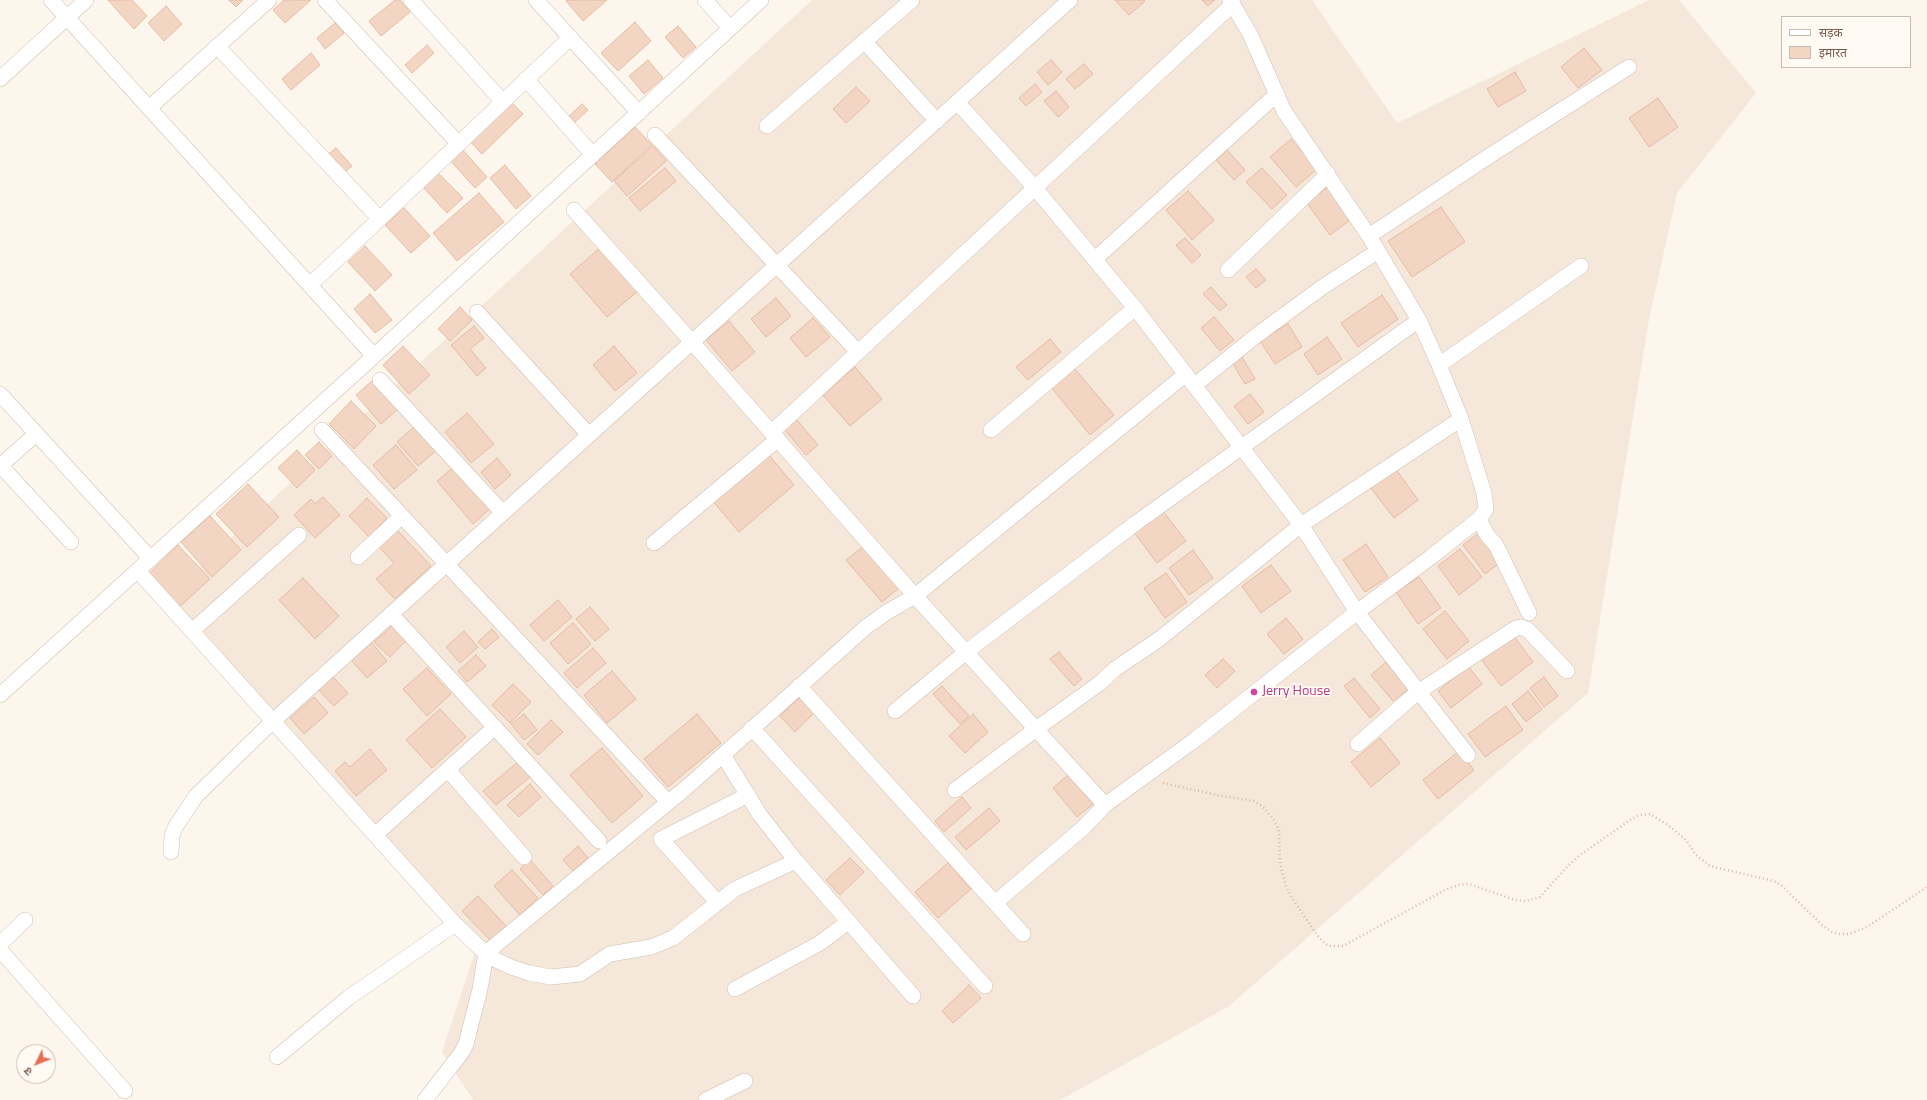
<!DOCTYPE html>
<html>
<head>
<meta charset="utf-8">
<style>
  body { margin:0 }
  #map { position:relative; width:1927px; height:1100px; overflow:hidden; background:#fdf6ec; font-family:"Titillium Web","Noto Sans Devanagari",sans-serif }
  canvas { display:block }
  .legend { position:absolute; left:1781px; top:16px; width:130px; height:52px; box-sizing:border-box; background:#fffaf3; border:1px solid #cabbb1; margin:0; padding:5px 7px; list-style:none; font-size:12px; color:#7a5c4d }
  .legend li { display:flex; align-items:center; gap:8px; height:20px }
  .legend b { width:20px; border:1px solid #cabbb1 }
  .north { position:absolute; left:16px; top:1044px; width:40px; height:40px; box-sizing:border-box; background:#fffaf3; border:1px solid #cabbb1; border-radius:50%; rotate:227deg; font-size:11px; font-weight:700; line-height:16px; text-align:center; color:#7a5c4d }
  .north::after { content:''; display:block; margin:auto; width:14px; height:18px; background:#e76f51; clip-path:polygon(50% 0,100% 100%,50% 72%,0 100%) }
</style>
</head>
<body>
<div id="map">
<canvas width="1927" height="1100"></canvas>
<ul class="legend">
<li><b style="height:5px;background:#fff"></b>सड़क</li>
<li><b style="height:11px;background:#f3d5c3"></b>इमारत</li>
</ul>
<div class="north">उ</div>
</div>
<script>
const g = document.querySelector('canvas').getContext('2d');
g.lineJoin = 'round';
function paint(path, color) { g.fillStyle = color; g.fill(path, 'evenodd'); }
const poly = rows => new Path2D(rows.map(r => 'M' + r).join(''));
function stroke(path, color, width, dash) { g.strokeStyle = color; g.lineWidth = width; g.lineCap = dash ? 'butt' : 'round'; g.setLineDash(dash || []); g.stroke(path); }
function label(font, color, halo, rows, align = 'center') {
  g.font = font + ' "Titillium Web",sans-serif'; g.lineWidth = 3.5; g.setLineDash([]); g.textBaseline = 'middle'; g.strokeStyle = halo; g.fillStyle = color; for (const [text, x, y, turn = 0] of rows) {
    g.save(); g.translate(x, y); g.rotate((+turn || 0) * Math.PI / 180); g.textAlign = isNaN(turn) ? turn : align; if (halo) g.strokeText(text, 0, 0); g.fillText(text, 0, 0); g.restore();
  }
}
paint(poly([
  [812,0,1312,0,1397,123,1649,0,1679,0,1756,93,1677,193,1649,319,1588,693,1228,1007,1060,1100,473,1100,442,1052,475,952,168,596]
]), '#f5e8da');
const building = poly([
  [108,0,132,0,147,16,134,29,108,0],
  [229,0,243,0,236,7,229,0],
  [284,0,311,0,285,23,273,10,284,0],
  [395,0,400,0,410,12,381,36,369,21,395,0],
  [567,0,607,0,583,21,566,1,567,0],
  [1115,0,1144,0,1145,1,1129,15,1115,0],
  [1202,0,1215,0,1208,6,1202,0],
  [166,6,182,24,164,41,148,23,166,6],
  [635,22,651,41,618,71,601,53,635,22],
  [335,23,344,33,325,49,317,38,335,23],
  [678,26,696,47,683,58,665,37,678,26],
  [427,45,434,53,412,73,405,65,427,45],
  [1584,48,1602,70,1578,88,1561,67,1584,48],
  [311,53,320,65,291,90,282,79,311,53],
  [648,60,663,78,644,94,629,76,648,60],
  [1051,60,1062,72,1048,85,1037,72,1051,60],
  [1084,64,1093,74,1075,89,1066,79,1084,64],
  [1515,72,1526,91,1498,107,1487,89,1515,72],
  [1035,84,1042,92,1026,106,1019,98,1035,84],
  [856,87,870,101,846,123,833,109,856,87],
  [1056,91,1069,107,1058,117,1044,101,1056,91],
  [1658,98,1678,127,1649,147,1629,118,1658,98],
  [509,100,523,114,482,154,468,139,509,100],
  [582,104,588,110,573,124,567,118,582,104],
  [635,127,652,145,612,182,595,164,635,127],
  [1291,139,1317,169,1296,187,1270,157,1291,139],
  [653,146,666,161,627,196,614,181,653,146],
  [336,148,352,166,342,174,326,156,336,148],
  [461,148,487,177,475,188,449,159,461,148],
  [1227,150,1245,170,1234,180,1216,160,1227,150],
  [505,165,531,196,516,209,490,178,505,165],
  [665,168,676,181,640,211,629,198,665,168],
  [1262,168,1287,195,1272,209,1246,182,1262,168],
  [437,172,463,198,447,213,422,186,437,172],
  [1329,186,1353,218,1330,235,1307,203,1329,186],
  [1188,191,1214,220,1192,240,1166,210,1188,191],
  [479,193,504,222,457,261,433,233,479,193],
  [1441,207,1465,242,1412,277,1388,241,1441,207],
  [404,208,430,236,411,253,385,225,404,208],
  [1185,238,1201,255,1192,263,1176,245,1185,238],
  [365,246,392,275,375,291,348,262,365,246],
  [601,247,638,291,607,317,570,274,601,247],
  [1256,269,1266,280,1256,288,1246,277,1256,269],
  [1211,287,1227,305,1220,311,1203,294,1211,287],
  [370,294,392,320,375,333,354,309,370,294],
  [1382,295,1398,319,1358,347,1341,323,1382,295],
  [776,298,791,316,766,337,751,319,776,298],
  [460,307,472,320,450,341,438,329,460,307],
  [1214,317,1234,340,1220,351,1201,328,1214,317],
  [813,318,830,337,806,357,790,338,813,318],
  [729,321,755,352,732,371,706,340,729,321],
  [1288,324,1302,347,1275,364,1260,341,1288,324],
  [474,326,484,338,470,349,486,368,477,376,451,345,474,326],
  [1327,337,1342,359,1318,375,1304,354,1327,337],
  [1050,339,1061,352,1028,380,1016,367,1050,339],
  [403,346,430,375,409,394,383,365,403,346],
  [614,346,637,373,615,391,593,365,614,346],
  [1242,357,1255,379,1245,384,1232,362,1242,357],
  [855,367,882,399,850,426,823,395,855,367],
  [1074,368,1114,415,1090,435,1051,387,1074,368],
  [373,380,398,409,381,424,356,395,373,380],
  [1250,394,1264,412,1248,424,1234,406,1250,394],
  [351,401,376,426,354,449,329,424,351,401],
  [467,413,494,444,471,463,445,432,467,413],
  [796,419,818,445,806,455,784,429,796,419],
  [416,425,437,450,418,466,397,442,416,425],
  [319,442,332,456,319,469,305,455,319,442],
  [396,445,417,470,394,489,373,465,396,445],
  [297,450,315,470,297,488,278,468,297,450],
  [767,453,794,485,739,532,711,499,767,453],
  [497,458,511,475,495,489,481,472,497,458],
  [456,465,492,507,473,524,437,481,456,465],
  [1395,468,1418,500,1394,518,1370,487,1395,468],
  [248,484,279,517,247,547,216,514,248,484],
  [323,497,340,515,315,538,294,515,311,499,315,504,323,497],
  [367,498,387,518,369,537,349,516,367,498],
  [1162,510,1186,541,1157,563,1133,531,1162,510],
  [210,516,241,550,212,577,181,542,210,516],
  [396,529,431,566,395,599,376,579,394,563,378,546,396,529],
  [1480,532,1502,561,1485,574,1463,545,1480,532],
  [1366,544,1388,577,1365,592,1343,560,1366,544],
  [178,545,210,579,175,611,144,578,178,545],
  [865,545,900,587,882,602,846,560,865,545],
  [1460,549,1482,577,1459,595,1438,566,1460,549],
  [1193,550,1213,578,1189,595,1169,568,1193,550],
  [1271,565,1291,591,1261,613,1242,586,1271,565],
  [1166,573,1187,602,1165,618,1144,588,1166,573],
  [1419,577,1441,608,1418,624,1396,592,1419,577],
  [303,578,339,616,315,639,279,600,303,578],
  [558,600,572,617,544,641,530,625,558,600],
  [590,607,609,629,595,641,576,619,590,607],
  [1445,611,1469,641,1447,659,1423,629,1445,611],
  [1286,618,1303,639,1284,654,1267,634,1286,618],
  [573,623,591,644,568,664,550,643,573,623],
  [393,625,407,640,390,657,374,642,393,625],
  [492,629,499,637,485,649,478,642,492,629],
  [464,631,478,647,460,663,446,647,464,631],
  [1513,635,1533,662,1501,686,1481,659,1513,635],
  [371,642,387,661,367,678,351,660,371,642],
  [593,648,606,663,577,688,564,673,593,648],
  [1059,652,1082,679,1074,686,1050,659,1059,652],
  [476,655,486,666,467,682,458,671,476,655],
  [1223,659,1235,671,1217,688,1205,675,1223,659],
  [1386,662,1408,689,1393,701,1371,675,1386,662],
  [1468,666,1482,684,1451,708,1438,691,1468,666],
  [427,668,451,694,427,716,403,689,427,668],
  [612,671,636,699,607,723,584,695,612,671],
  [332,676,348,693,334,706,318,689,332,676],
  [1544,677,1558,696,1544,707,1530,688,1544,677],
  [1354,678,1380,709,1370,718,1344,686,1354,678],
  [513,684,531,702,510,723,492,705,513,684],
  [942,686,969,716,960,724,933,694,942,686],
  [1528,691,1542,709,1526,722,1512,704,1528,691],
  [314,697,328,713,304,734,290,718,314,697],
  [799,698,814,713,795,732,780,716,799,698],
  [1506,706,1523,730,1485,757,1468,734,1506,706],
  [440,709,466,737,432,768,406,740,440,709],
  [524,714,537,730,524,740,511,724,524,714],
  [697,714,721,743,668,787,644,759,697,714],
  [973,714,988,732,965,753,949,736,973,714],
  [551,720,563,732,538,755,527,744,551,720],
  [1380,738,1400,763,1371,787,1351,762,1380,738],
  [602,748,643,796,612,823,570,775,602,748],
  [370,749,387,770,356,796,335,771,345,762,350,767,370,749],
  [1459,751,1474,770,1438,799,1423,780,1459,751],
  [518,762,530,777,496,805,483,791,518,762],
  [1068,775,1093,804,1077,817,1053,788,1068,775],
  [530,784,541,797,519,817,507,805,530,784],
  [962,797,971,808,944,832,935,821,962,797],
  [989,808,1000,821,966,850,955,837,989,808],
  [578,846,588,858,573,871,563,860,578,846],
  [850,858,864,872,840,895,826,880,850,858],
  [530,860,553,886,543,895,520,869,530,860],
  [948,863,971,889,938,918,915,892,948,863],
  [512,870,538,898,520,915,494,886,512,870],
  [478,896,507,927,492,942,462,911,478,896],
  [969,985,981,998,953,1023,942,1011,969,985]
]);
paint(building, '#f3d5c3');
stroke(building, '#e6bba3', 1);
const street = poly([
  [51,0,374,356],
  [325,0,459,144],
  [411,0,503,102],
  [536,0,639,113],
  [705,0,730,28],
  [864,41,937,121],
  [217,46,380,219],
  [0,79,86,0],
  [526,79,593,155],
  [957,102,1035,188,1135,308,1301,525,1357,612,1468,755],
  [149,108,269,0],
  [767,126,912,0],
  [655,135,858,352],
  [574,210,692,342,915,596,1105,805],
  [1369,236,1486,158,1629,67],
  [1095,259,1277,94],
  [1228,270,1328,174],
  [310,285,570,38],
  [477,312,589,435],
  [1439,365,1581,266],
  [380,380,503,513],
  [1195,385,1257,335,1321,288,1378,251],
  [0,394,151,559],
  [322,430,668,802],
  [991,430,1135,308],
  [772,432,1233,4],
  [0,465,71,542],
  [0,466,36,434],
  [1479,519,1487,535,1496,545,1529,613],
  [654,543,778,439],
  [358,557,402,516],
  [138,571,455,924,482,950,496,960,511,967,529,973,551,977,580,974,610,954,651,947,673,938,735,889,796,861],
  [391,614,599,841],
  [192,631,299,535],
  [799,686,1023,934],
  [0,695,374,356,761,0],
  [895,711,966,652,1136,523,1419,320],
  [752,728,985,986],
  [1358,744,1418,692,1516,628,1521,627,1528,630,1567,671],
  [723,755,760,815,796,861,913,996],
  [448,770,524,857],
  [955,790,1036,729,1100,683,1115,669,1158,640,1301,525,1461,419],
  [376,834,495,727],
  [171,852,172,835,176,826,196,796,273,721,1070,0],
  [718,903,661,839,748,795],
  [995,903,1083,828,1105,805,1196,739,1357,612,1431,557,1479,519,1486,509,1484,493,1461,419,1439,365,1419,320,1369,236,1284,111,1250,34,1230,0],
  [0,944,25,920],
  [0,950,125,1091],
  [735,989,820,943,848,922],
  [277,1057,348,998,455,924],
  [425,1100,462,1052,466,1044,480,989,486,953,687,787,866,627,887,612,915,596,1186,374],
  [706,1100,745,1081]
]);
stroke(street, '#d1beb0', 16);
stroke(poly([
  [1163,783,1217,795,1254,801,1262,806,1272,817,1279,830,1280,864,1286,886,1292,898,1317,935,1325,944,1331,946,1343,946,1445,890,1458,885,1469,884,1515,900,1526,901,1540,897,1566,868,1580,855,1636,816,1641,815,1650,814,1668,825,1686,840,1696,855,1710,866,1774,881,1781,885,1822,925,1832,932,1840,934,1849,934,1867,927,1927,887]
]), '#d9b8a5', 2.5, [1, 3]);
stroke(street, '#fff', 15);
for (const [x, y, r, color] of [
  [1254,692,4,"#d1479c"]
]) { const dot = new Path2D(); dot.arc(x, y, r, 0, 2 * Math.PI); g.fillStyle = color; g.fill(dot); stroke(dot, '#fffaf3', 1.5); }
label('14px', '#b23c85', '#fffaf3', [
  ["Jerry House",1262,692]
], 'left');
</script>
</body>
</html>
